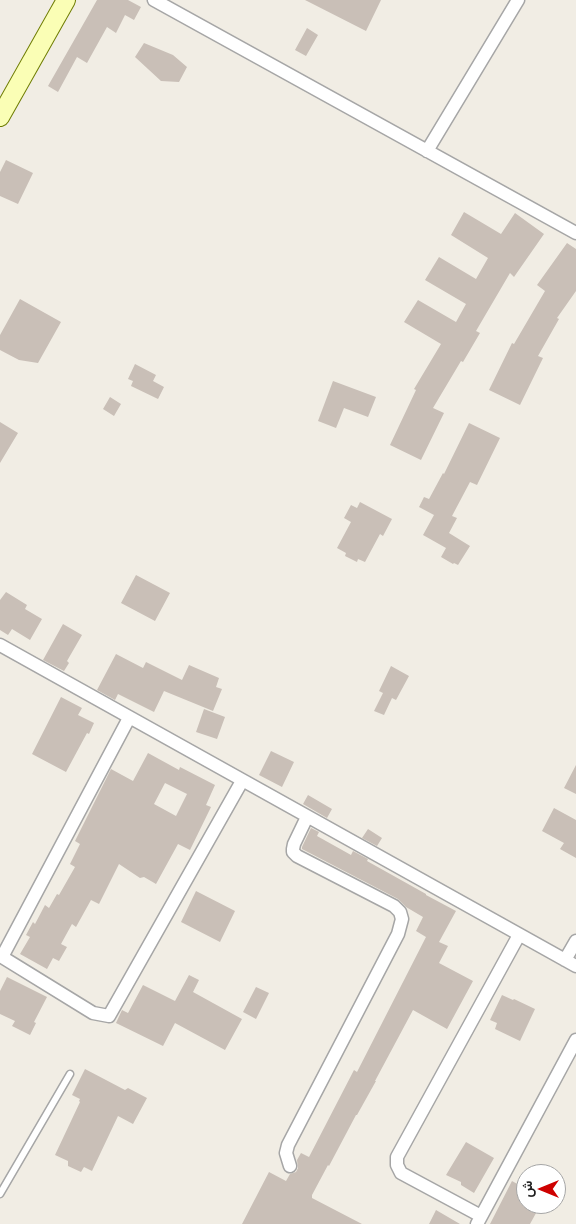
<!DOCTYPE html>
<html>
<head>
<meta charset="utf-8">
<style>
  body { margin:0 }
  #map { position:relative; width:576px; height:1224px; overflow:hidden; background:#f1ede4; font-family:Ubuntu,Vazirmatn,sans-serif }
  canvas { display:block }
  .north { position:absolute; left:516px; top:1164px; width:50px; height:50px; box-sizing:border-box; background:#fff; border:1px solid #a5a5a5; border-radius:50%; rotate:270deg; font-size:14px; font-weight:700; line-height:20px; text-align:center; color:#1f1f1f }
  .north::after { content:''; display:block; margin:auto; width:18px; height:22px; background:#ce0100; clip-path:polygon(50% 0,100% 100%,50% 72%,0 100%) }
</style>
</head>
<body>
<div id="map">
<canvas width="576" height="1224"></canvas>
<div class="north">ش</div>
</div>
<script>
const g = document.querySelector('canvas').getContext('2d');
g.lineJoin = 'round';
function paint(path, color) { g.fillStyle = color; g.fill(path, 'evenodd'); }
const poly = rows => new Path2D(rows.map(r => 'M' + r).join(''));
function stroke(path, color, width, dash) { g.strokeStyle = color; g.lineWidth = width; g.lineCap = dash ? 'butt' : 'round'; g.setLineDash(dash || []); g.stroke(path); }
paint(poly([
  [97,0,128,0,141,7,134,20,125,15,116,33,107,27,87,63,77,57,58,92,48,86],
  [305,0,381,0,366,31],
  [307,28,318,35,306,56,295,50],
  [144,43,173,55,187,67,179,82,161,81,135,57],
  [6,160,33,173,18,204,0,196,0,172],
  [464,212,501,234,515,213,544,234,514,277,510,273,476,331,480,333,463,362,461,361,433,408,444,413,421,460,390,445,416,390,414,389,441,344,404,322,418,300,456,322,466,304,425,280,439,257,476,279,488,258,451,235],
  [567,243,576,249,576,291,557,318,559,319,538,356,543,358,520,405,489,390,512,343,514,344,545,291,537,285],
  [20,299,61,322,38,363,19,360,0,350,0,335],
  [135,364,156,375,153,381,164,387,158,399,131,386,133,381,128,379],
  [333,381,376,397,368,417,344,408,336,428,318,421],
  [110,397,121,404,114,416,103,409],
  [0,422,18,433,0,463],
  [469,423,500,438,477,485,470,482,452,516,457,518,449,533,470,546,458,565,454,563,453,564,441,557,446,548,423,535,434,515,419,507,424,497,429,499,443,473,444,474],
  [360,502,392,519,383,536,380,534,365,562,358,559,357,562,345,556,346,553,337,548,351,522,344,518,351,505,357,508],
  [136,575,170,593,155,621,121,603],
  [6,592,27,605,25,609,42,619,30,640,12,629,8,635,0,630,0,600],
  [63,624,82,635,67,661,69,663,64,671,43,660],
  [116,654,143,668,146,662,182,680,189,665,219,678,216,687,222,689,213,711,164,691,154,712,118,694,115,700,97,690],
  [391,666,409,676,396,700,392,698,384,715,374,711,383,693,379,691],
  [61,697,82,708,78,715,94,723,89,734,87,733,66,772,32,754],
  [204,709,225,717,217,739,196,732],
  [271,751,294,762,282,787,259,775],
  [148,753,179,770,180,767,215,785,206,805,211,807,190,850,178,844,156,884,144,877,140,878,119,864,99,904,91,900,76,927,72,924,61,944,67,947,59,961,53,958,47,969,20,954,30,937,26,935,33,922,35,924,45,905,49,908,57,894,59,895,75,867,70,864,80,844,75,841,111,769,133,781],
  [165,783,187,794,176,816,154,804],
  [576,765,576,794,564,788],
  [308,795,332,809,327,818,303,804],
  [554,808,576,820,576,858,560,849,564,843,542,831],
  [311,828,319,832,317,836,351,855,353,851,368,859,367,861,426,894,426,895,456,911,439,942,448,946,439,963,473,981,447,1029,413,1010,375,1081,376,1081,357,1115,356,1115,329,1166,328,1165,312,1195,312,1198,362,1224,242,1224,269,1172,286,1181,290,1174,296,1172,298,1168,297,1160,301,1153,309,1157,354,1070,357,1072,426,937,416,931,423,917,406,907,398,899,302,849,302,847],
  [368,829,382,838,377,846,362,838],
  [196,891,235,911,220,942,181,922],
  [189,975,199,980,193,992,242,1019,225,1050,175,1023,163,1046,116,1023,122,1010,128,1013,143,985,175,1001],
  [7,977,47,997,34,1022,36,1023,30,1035,12,1026,15,1021,0,1014,0,991],
  [256,987,269,993,256,1019,243,1012],
  [502,995,513,1000,514,999,535,1009,520,1041,495,1029,497,1023,490,1020],
  [85,1069,125,1090,128,1088,147,1098,133,1124,118,1116,92,1171,84,1167,81,1172,68,1166,68,1161,55,1155,80,1102,79,1101,80,1099,72,1095],
  [466,1142,494,1158,474,1193,461,1185,461,1182,446,1175],
  [512,1181,526,1189,526,1204,541,1204,530,1224,490,1224],
  [436,1210,460,1224,429,1224]
]), '#c9bfb7');
const lane = poly([
  [0,1194,70,1074]
]);
const street = poly([
  [154,0,576,233],
  [427,151,518,0],
  [0,645,576,966],
  [129,718,2,957,93,1013,109,1016,242,781],
  [565,960,576,941],
  [290,1166,286,1153,288,1145,398,934,402,919,400,912,394,906,297,856,293,852,293,849,294,844,307,817],
  [481,1216,401,1173,397,1165,397,1157,519,935],
  [477,1224,576,1040]
]);
const secondary = poly([
  [0,117,66,0]
]);
stroke(lane, '#a6a6a6', 9);
stroke(street, '#a6a6a6', 15);
stroke(secondary, '#6e7c00', 20);
stroke(lane, '#fff', 6);
stroke(street, '#fff', 12);
stroke(secondary, '#fafeb5', 18);
</script>
</body>
</html>
